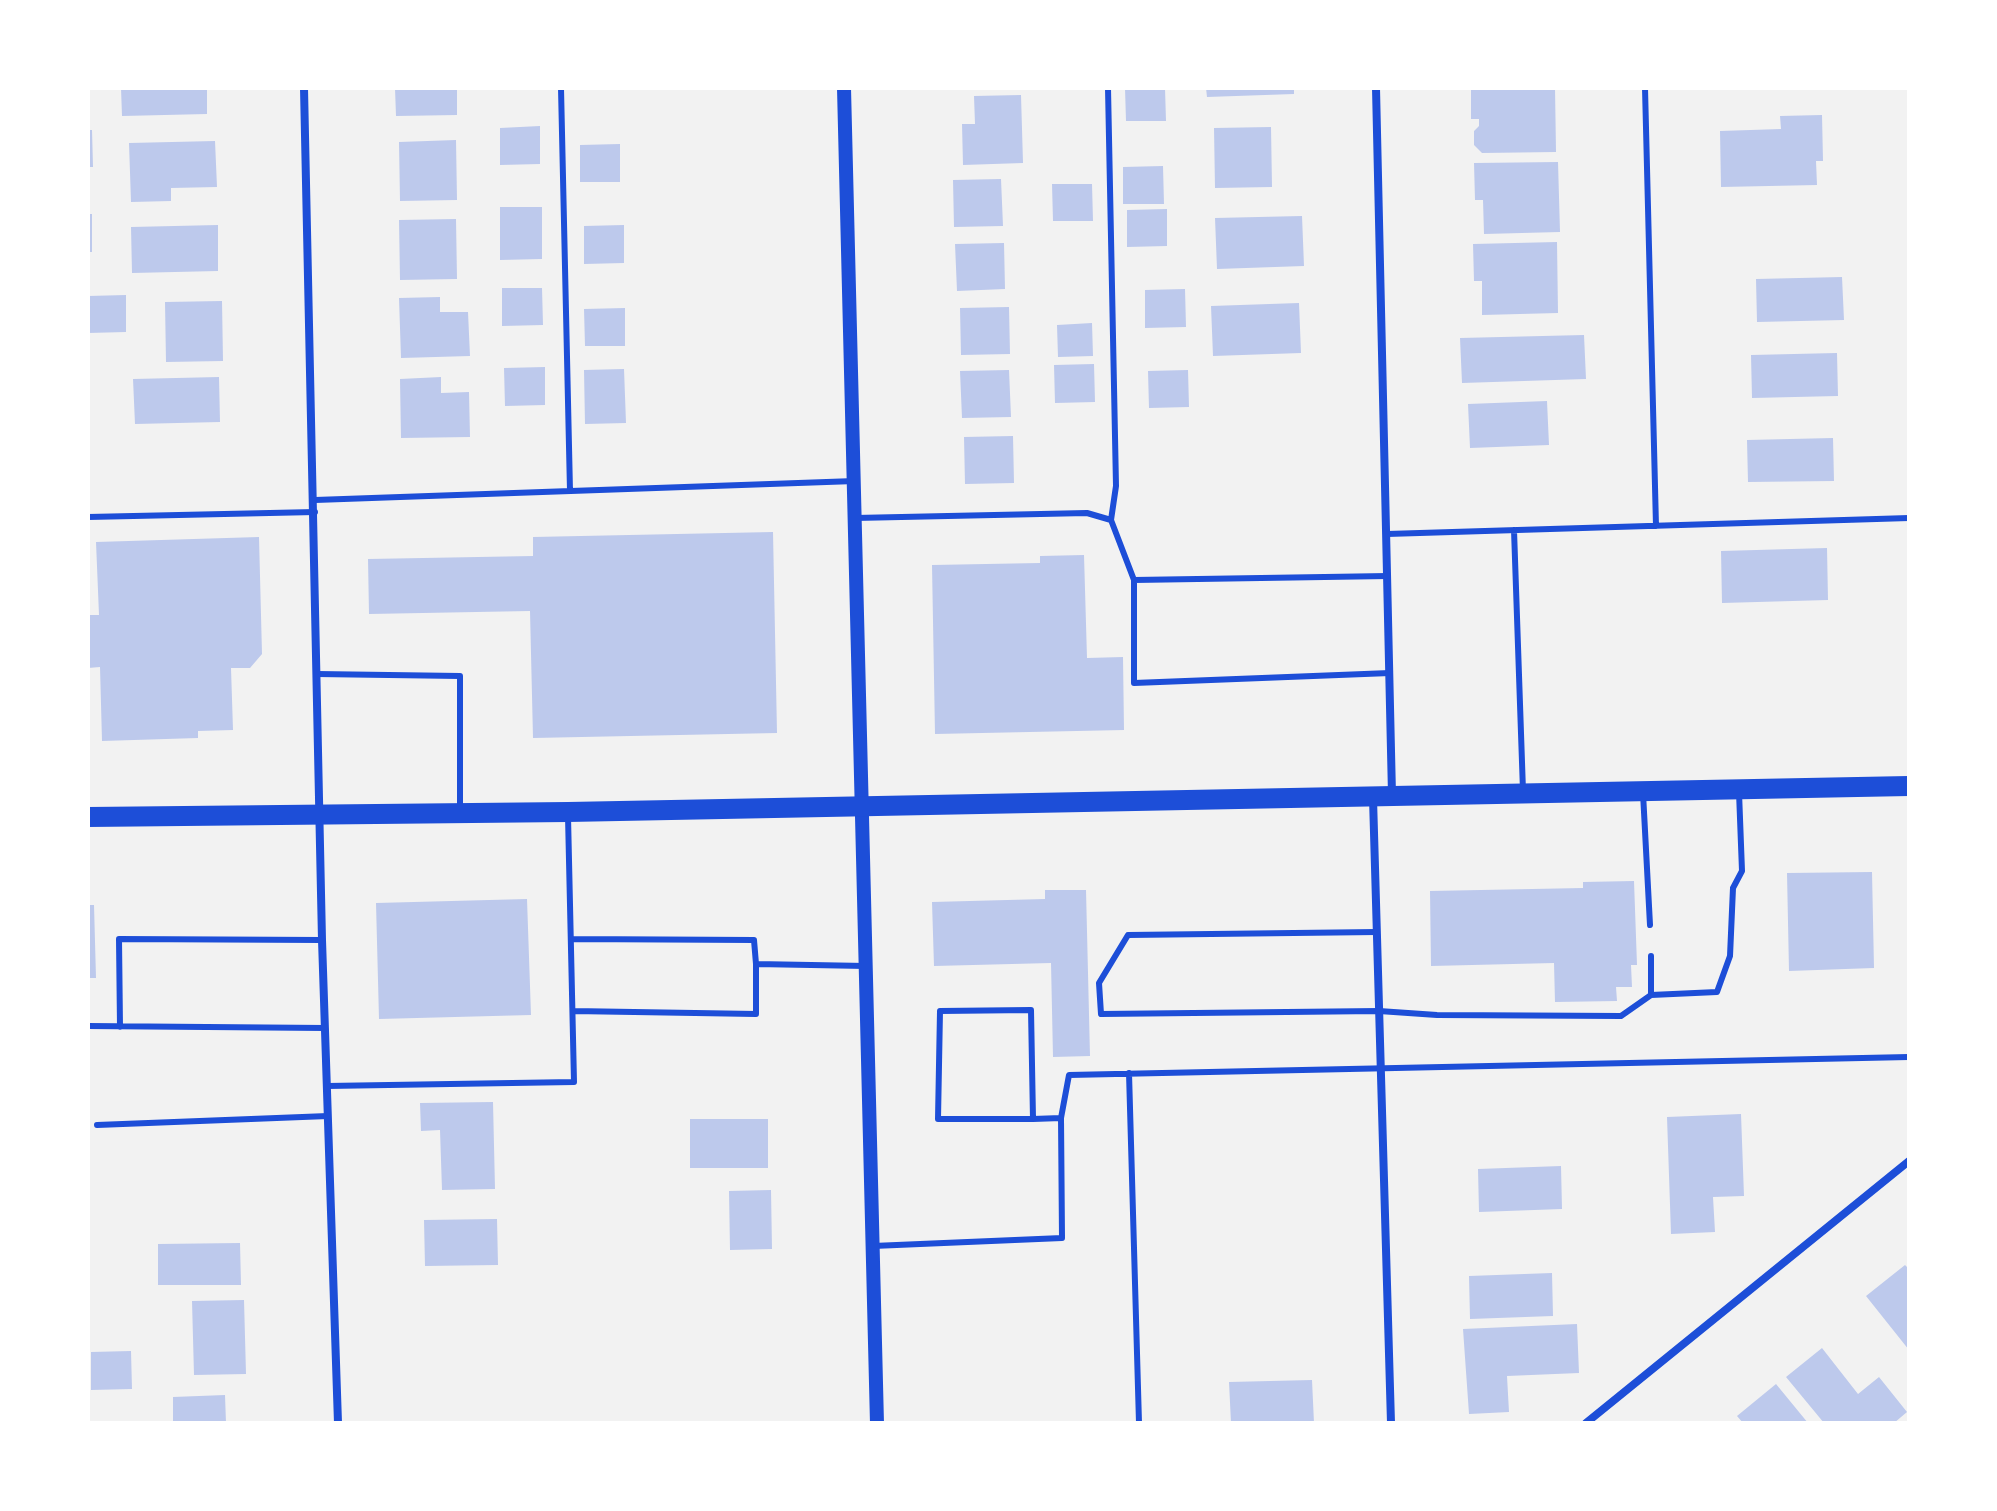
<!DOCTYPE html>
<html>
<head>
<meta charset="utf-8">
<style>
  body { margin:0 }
  #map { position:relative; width:1997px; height:1511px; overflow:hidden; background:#f2f2f2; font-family:Montserrat,sans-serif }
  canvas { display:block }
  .frame { position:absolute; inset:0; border:90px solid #fff; pointer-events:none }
</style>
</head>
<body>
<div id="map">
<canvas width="1997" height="1511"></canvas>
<div class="frame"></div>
</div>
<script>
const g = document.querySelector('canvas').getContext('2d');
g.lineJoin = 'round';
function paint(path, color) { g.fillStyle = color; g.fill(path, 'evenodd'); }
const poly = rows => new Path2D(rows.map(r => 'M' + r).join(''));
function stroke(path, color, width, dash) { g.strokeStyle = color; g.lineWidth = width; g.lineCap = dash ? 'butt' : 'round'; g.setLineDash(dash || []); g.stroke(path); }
paint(poly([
  [121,88,207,88,207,114,122,116],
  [395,88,457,88,457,115,396,116],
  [1125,88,1165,88,1166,121,1126,121],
  [1206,88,1294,88,1294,94,1207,97],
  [1471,88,1555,88,1556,152,1482,153,1474,145,1474,131,1479,126,1479,119,1471,119],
  [1021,95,1023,163,963,165,962,124,975,124,974,96],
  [1822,115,1823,161,1816,161,1817,185,1721,187,1720,131,1781,129,1780,116],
  [540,126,540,164,500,165,500,128],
  [1271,127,1272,187,1215,188,1214,128],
  [88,130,92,130,93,167,88,167],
  [456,140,457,200,400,201,399,142],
  [215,141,217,187,171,188,171,201,131,202,129,143],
  [620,144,620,182,580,182,580,145],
  [1558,162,1560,232,1484,234,1483,200,1475,200,1474,163],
  [1163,166,1164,204,1123,204,1123,167],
  [1001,179,1003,226,954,227,953,180],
  [1052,184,1092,184,1093,221,1053,221],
  [500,207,542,207,542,259,500,260],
  [1167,209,1167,246,1127,247,1127,210],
  [88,214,92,214,92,252,88,252],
  [1302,216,1304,266,1217,269,1215,218],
  [456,219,457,279,400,280,399,220],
  [218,225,218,271,132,273,131,227],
  [624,225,624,263,584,264,584,226],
  [1557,242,1558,313,1482,315,1482,281,1474,281,1473,244],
  [1004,243,1005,289,957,291,955,244],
  [1842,277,1844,320,1757,322,1756,279],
  [502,288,542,288,543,325,502,326],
  [1185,289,1186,327,1145,328,1145,290],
  [126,295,126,332,88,333,88,296],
  [440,297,440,312,468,312,470,356,401,358,399,298],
  [222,301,223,361,166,362,165,302],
  [1299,303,1301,353,1213,356,1211,306],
  [1009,307,1010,354,961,355,960,308],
  [625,308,625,346,585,346,584,309],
  [1092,323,1093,356,1058,357,1057,325],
  [1584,335,1586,379,1462,383,1460,338],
  [1837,353,1838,396,1752,398,1751,355],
  [1094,364,1095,402,1055,403,1054,365],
  [545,367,545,405,505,406,504,368],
  [624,369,626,423,585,424,584,370],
  [1009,370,1011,417,962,418,960,371],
  [1188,370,1189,407,1149,408,1148,371],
  [219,377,220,422,135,424,133,379],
  [441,377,441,393,469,392,470,437,401,438,400,379],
  [1547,401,1549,445,1470,448,1468,404],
  [1013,436,1014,483,965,484,964,437],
  [1833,438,1834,481,1748,482,1747,440],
  [773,532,777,733,533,738,530,611,369,614,368,559,533,556,533,537],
  [259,537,262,654,250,668,231,668,233,730,198,731,198,738,102,741,100,667,88,668,88,615,99,615,96,542],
  [1827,548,1828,600,1722,603,1721,551],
  [1084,555,1087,658,1123,657,1124,730,935,734,932,565,1040,563,1040,556],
  [1872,872,1874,968,1789,971,1787,873],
  [1634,881,1637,965,1631,965,1632,987,1616,987,1617,1001,1555,1002,1554,963,1431,966,1430,891,1583,888,1583,882],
  [1045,890,1086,890,1090,1056,1053,1057,1051,963,934,966,932,902,1045,899],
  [527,899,531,1015,379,1019,376,903],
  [88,905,94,905,96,978,88,978],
  [493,1102,495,1189,442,1190,440,1130,421,1131,420,1103],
  [1741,1114,1744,1196,1713,1197,1715,1232,1671,1234,1667,1117],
  [690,1119,768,1119,768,1168,690,1168],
  [1561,1166,1562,1209,1479,1212,1478,1169],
  [771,1190,772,1249,730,1250,729,1191],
  [497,1219,498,1265,425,1266,424,1220],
  [240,1243,241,1285,158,1285,158,1244],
  [1905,1265,1909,1269,1909,1350,1866,1296],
  [1552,1273,1553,1316,1470,1319,1469,1276],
  [244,1300,246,1374,194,1375,192,1301],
  [1577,1324,1579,1373,1507,1376,1509,1412,1469,1414,1463,1329],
  [1822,1348,1858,1394,1879,1377,1907,1412,1894,1423,1824,1423,1786,1377],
  [131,1351,132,1389,91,1390,91,1352],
  [1312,1380,1314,1423,1231,1423,1229,1382],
  [1776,1384,1808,1423,1743,1423,1737,1416],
  [225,1395,226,1423,173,1423,173,1397]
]), '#bdc9ec');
stroke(poly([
  [561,88,570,491],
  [1108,88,1116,486,1111,520],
  [1645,88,1656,526],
  [315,500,855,481],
  [88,517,315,512],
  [855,518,1087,513,1111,520,1134,580],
  [1514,530,1523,791],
  [1387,534,1909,518],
  [1388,576,1134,580,1134,683,1390,673],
  [317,674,460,676,460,810],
  [1643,793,1650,925],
  [1377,932,1128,935,1099,983,1101,1014,1379,1011,1437,1015,1621,1016,1651,995,1717,992,1730,956,1733,888,1742,871,1739,792],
  [571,939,754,940,756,964],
  [1651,956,1651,995],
  [573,1011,756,1014,756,964,866,966],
  [88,1026,325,1028],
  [120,1027,119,939,322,940],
  [1129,1073,1139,1423],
  [327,1086,574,1082,568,816],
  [1061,1118,1069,1075,1909,1057],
  [97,1125,328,1116],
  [873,1246,1062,1238,1061,1118,1033,1119,938,1119,940,1011,1031,1010,1033,1119]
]), '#1d4ed8', 6);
stroke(poly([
  [304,88,322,940,338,1423],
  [1376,88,1392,795],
  [1373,798,1391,1423],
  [1586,1423,1909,1161]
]), '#1d4ed8', 8);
stroke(poly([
  [844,88,877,1423]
]), '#1d4ed8', 14);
stroke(poly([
  [88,817,568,812,1909,786]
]), '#1d4ed8', 20);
</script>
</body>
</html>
